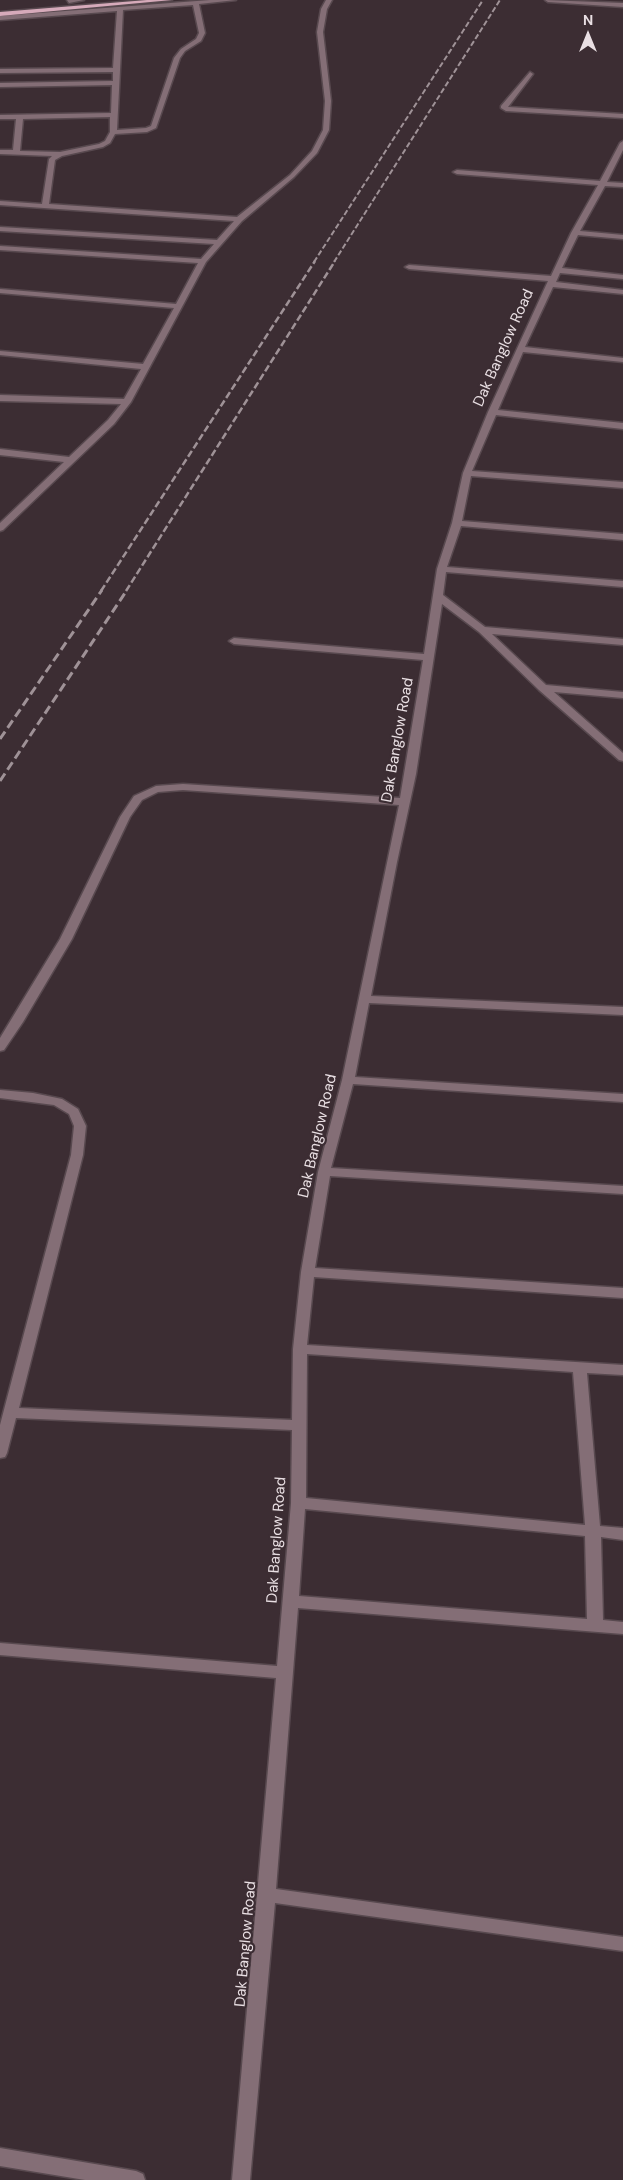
<!DOCTYPE html>
<html>
<head>
<meta charset="utf-8">
<style>
  body { margin:0 }
  #map { position:relative; width:623px; height:2180px; overflow:hidden; background:#3c2d33; font-family:"DM Sans",sans-serif }
  canvas { display:block }
  .north { position:absolute; left:563px; top:10px; width:50px; height:50px; -webkit-text-stroke:4px #3c2d33; paint-order:stroke; rotate:0deg; font-size:14px; font-weight:700; line-height:20px; text-align:center; color:#e9dfe3 }
  .north::after { content:''; display:block; margin:auto; width:18px; height:22px; background:#e9dfe3; clip-path:polygon(50% 0,100% 100%,50% 72%,0 100%) }
</style>
</head>
<body>
<div id="map">
<canvas width="623" height="2180"></canvas>
<div class="north">N</div>
</div>
<script>
const g = document.querySelector('canvas').getContext('2d');
g.lineJoin = 'round';
const poly = rows => new Path2D(rows.map(r => 'M' + r).join(''));
function stroke(path, color, width, dash) { g.strokeStyle = color; g.lineWidth = width; g.lineCap = dash ? 'butt' : 'round'; g.setLineDash(dash || []); g.stroke(path); }
function paint(path, color) { g.fillStyle = color; g.fill(path, 'evenodd'); }
function label(font, color, halo, rows, align = 'center') {
  g.font = font + ' "DM Sans",sans-serif'; g.lineWidth = 4.5; g.setLineDash([]); g.textBaseline = 'middle'; g.strokeStyle = halo; g.fillStyle = color; for (const [text, x, y, turn = 0] of rows) {
    g.save(); g.translate(x, y); g.rotate((+turn || 0) * Math.PI / 180); g.textAlign = isNaN(turn) ? turn : align; if (halo) g.strokeText(text, 0, 0); g.fillText(text, 0, 0); g.restore();
  }
}
const minor = poly([
  [67,0,84,0,69,3,67,0],
  [210,0,236,0,199,4,205,33,201,41,185,51,180,58,156,128,147,132,115,134,110,143,103,147,62,156,55,160,49,204,237,217,290,175,312,151,323,130,325,101,317,32,321,9,326,0,332,0,327,9,323,32,331,101,329,130,317,153,294,177,242,221,206,262,131,402,114,424,3,530,0,531,0,523,64,462,0,455,0,449,69,457,108,420,121,404,0,401,0,395,124,399,141,369,0,355,0,351,143,364,174,308,0,293,0,289,176,304,198,263,0,250,0,246,201,259,214,244,0,231,0,227,217,240,234,221,0,205,0,201,42,204,49,159,52,156,0,154,0,150,13,150,16,119,0,119,0,115,111,113,112,85,0,87,0,83,113,81,113,72,0,73,0,69,113,68,117,11,0,20,0,16,210,0],
  [193,5,199,33,196,39,181,49,174,58,151,126,146,128,117,130,123,10,193,5],
  [110,117,110,132,105,141,99,144,60,152,20,151,23,119,110,117],
  [545,0,623,3,623,7,548,2,545,0],
  [530,72,533,74,508,107,623,114,623,118,506,111,501,108,501,106,530,72],
  [623,141,623,150,607,182,623,183,623,187,605,186,580,231,623,235,623,239,578,235,562,268,623,275,623,279,560,273,556,282,623,290,623,294,553,287,525,347,623,358,623,362,523,352,498,410,623,423,623,429,496,415,472,471,623,482,623,488,471,476,462,521,623,534,623,540,461,526,447,567,623,581,623,587,446,572,443,595,485,627,623,639,623,645,492,634,546,685,623,692,623,698,554,692,623,753,623,761,619,760,539,690,479,632,442,604,416,774,397,862,371,996,623,1007,623,1015,369,1003,355,1077,623,1094,623,1102,353,1084,331,1168,623,1186,623,1194,330,1176,315,1268,623,1288,623,1298,314,1277,307,1345,623,1365,623,1375,587,1373,600,1526,623,1528,623,1540,601,1537,603,1620,623,1622,623,1634,298,1608,276,1889,623,1937,623,1951,275,1903,250,2180,232,2180,276,1678,0,1655,0,1643,277,1666,291,1503,292,1430,16,1418,7,1453,5,1457,0,1458,0,1425,71,1155,74,1126,69,1114,54,1105,0,1098,0,1090,33,1093,62,1099,78,1109,86,1126,83,1155,19,1408,292,1420,293,1349,301,1272,318,1172,342,1080,399,805,183,790,158,792,142,800,130,817,72,939,23,1022,4,1050,0,1051,0,1038,60,939,120,817,134,796,156,786,183,784,400,798,423,660,234,644,229,641,234,638,424,654,437,569,452,523,463,473,488,412,548,281,409,269,405,267,409,265,551,276,571,233,598,185,457,174,453,172,457,170,600,181,620,143,623,141],
  [307,1354,573,1372,585,1525,306,1498,307,1354],
  [305,1509,585,1536,587,1619,299,1596,305,1509],
  [0,2148,136,2171,143,2174,145,2180,85,2180,0,2166,0,2148]
]);
const major = poly([
  [147,0,172,0,0,16,0,12,147,0]
]);
stroke(minor, '#58494f', 3);
stroke(major, '#58494f', 3);
paint(minor, '#846e76');
paint(major, '#d6aaba');
stroke(poly([
  [314,262,483,0],
  [334,262,500,0]
]), '#9f9297', 2, [5.5, 2.5]);
stroke(poly([
  [101,591,315,261],
  [126,591,335,261]
]), '#9f9297', 2.5, [7, 3]);
stroke(poly([
  [0,739,102,590],
  [0,781,127,590]
]), '#9f9297', 3, [9, 4.5]);
label('15px', '#e9dfe3', '#3c2d33', [
  ["Dak Banglow Road",504,348,-66],
  ["Dak Banglow Road",398,740,-80],
  ["Dak Banglow Road",318,1136,-77],
  ["Dak Banglow Road",277,1540,-86],
  ["Dak Banglow Road",246,1944,-85]
]);
</script>
</body>
</html>
